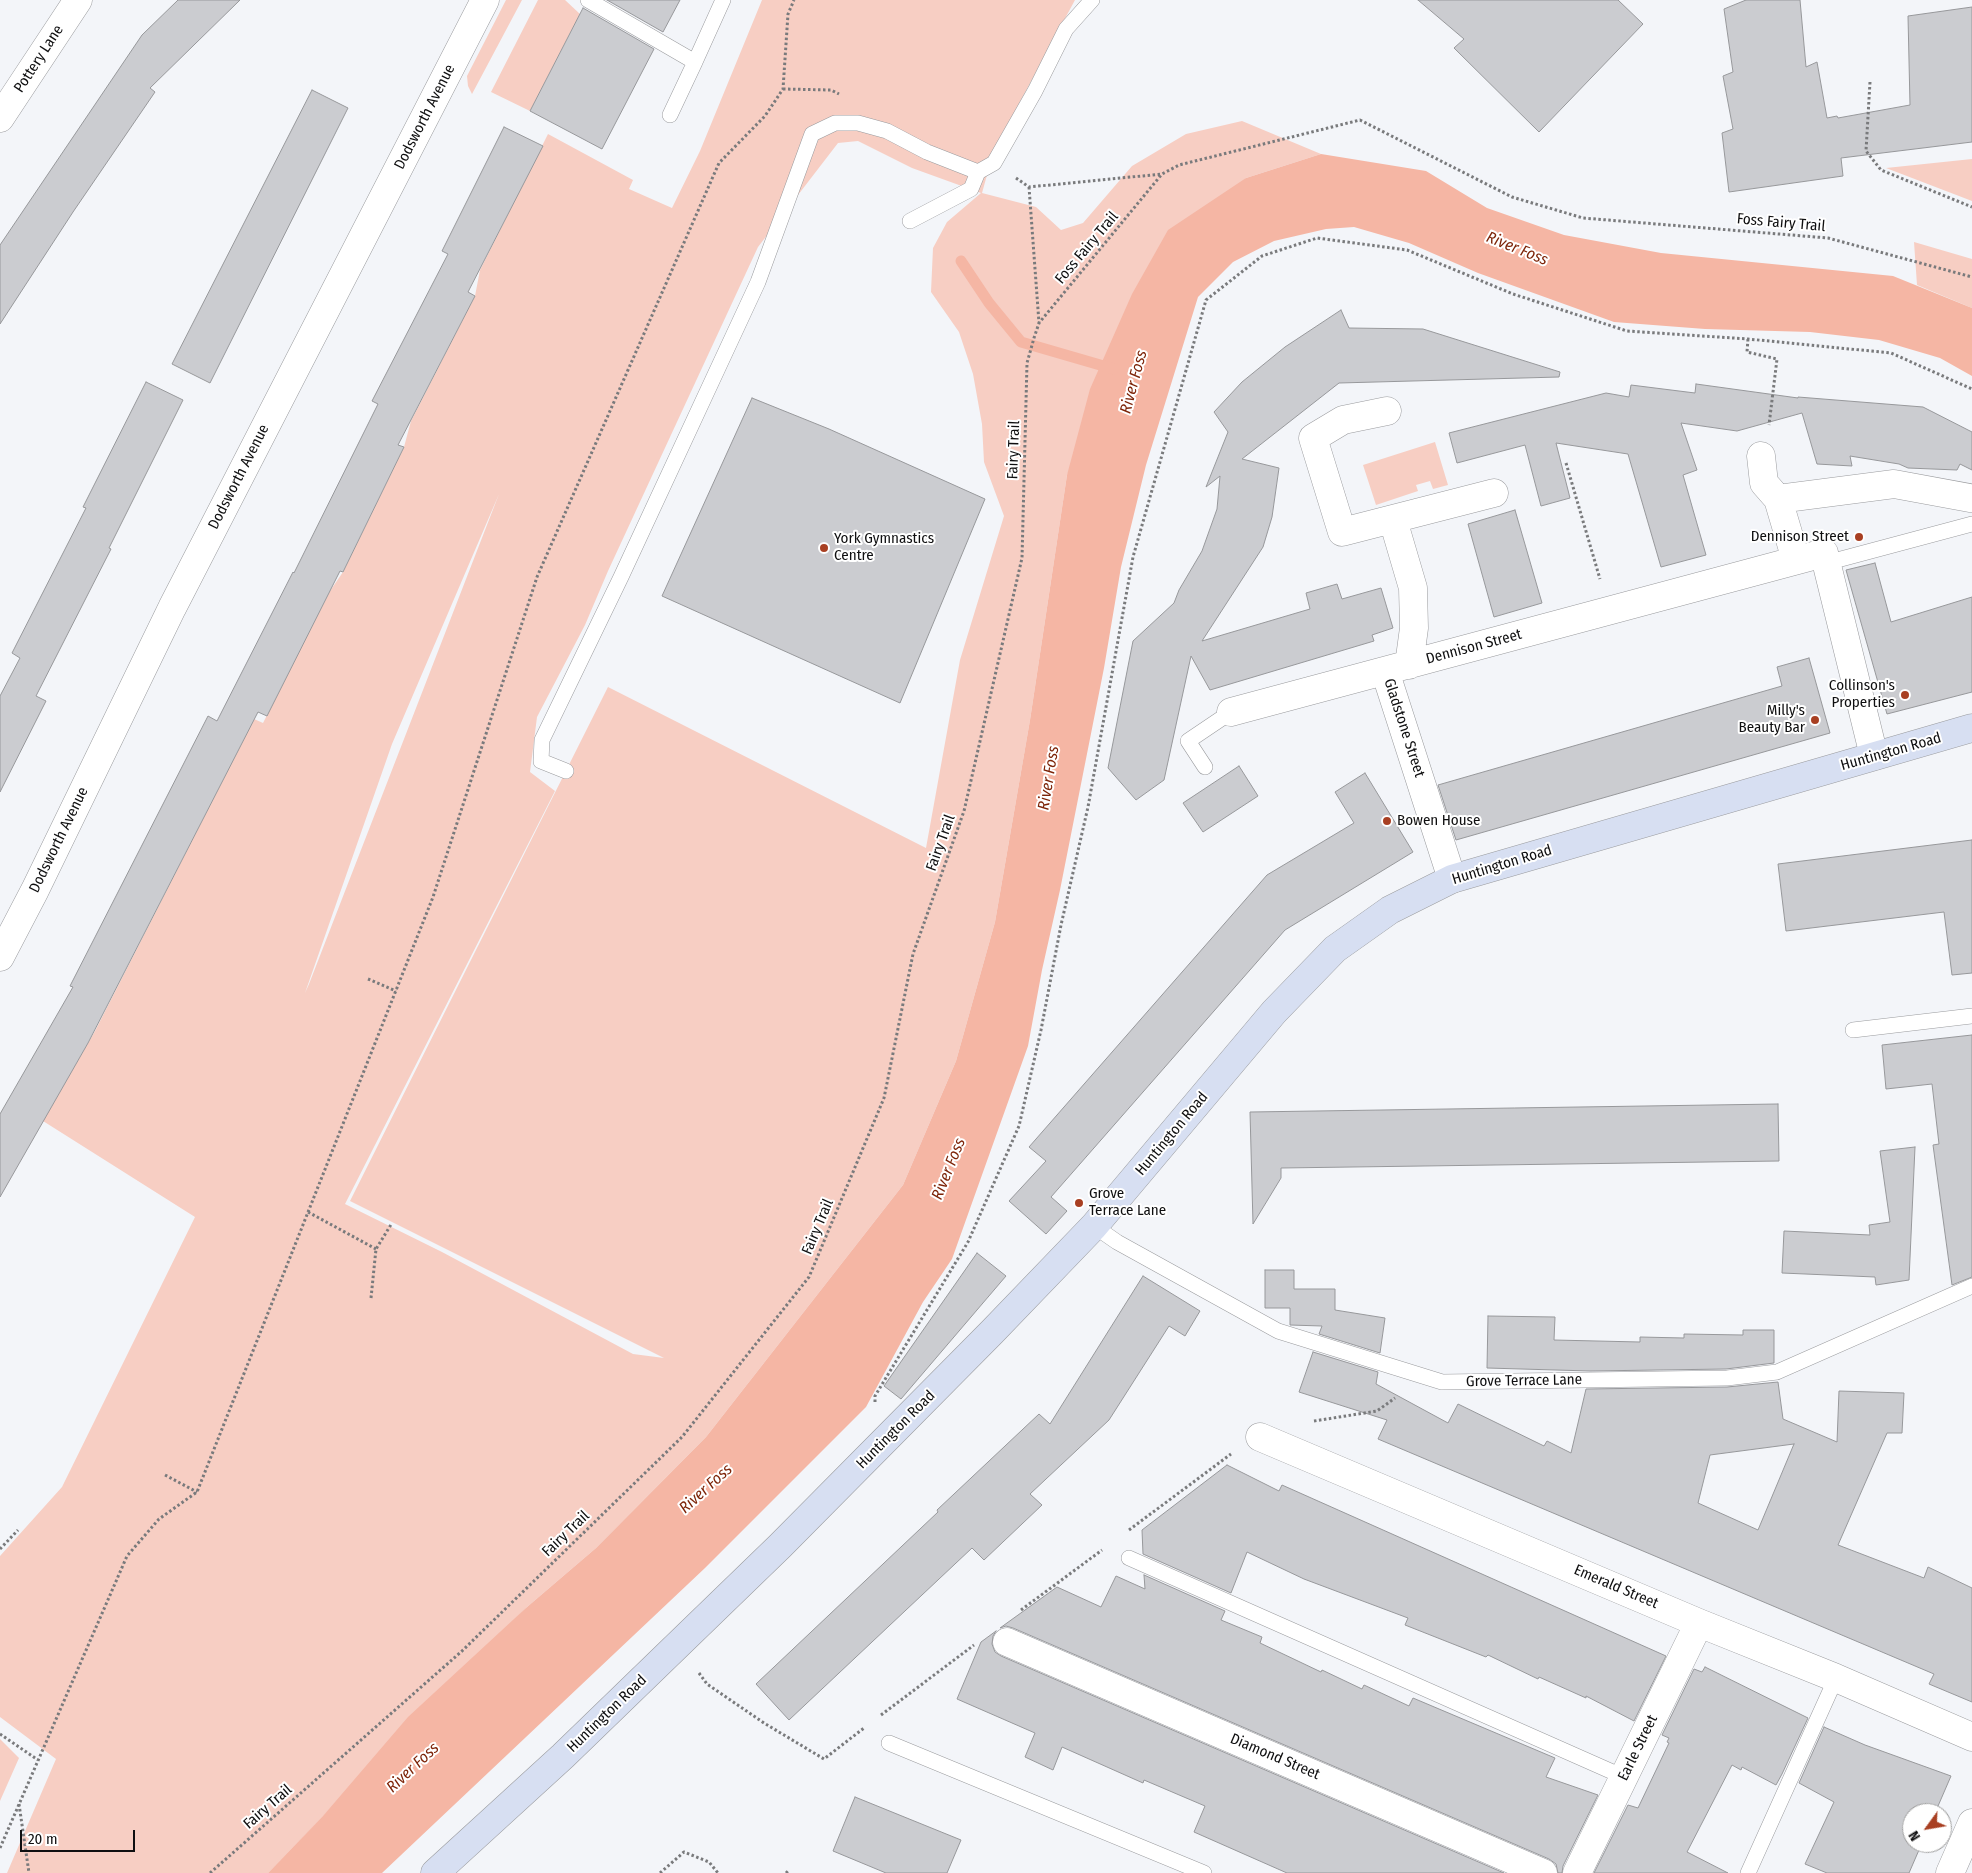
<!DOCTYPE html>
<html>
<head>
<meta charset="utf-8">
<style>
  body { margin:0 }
  #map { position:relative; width:1972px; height:1873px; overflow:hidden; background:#f3f5f9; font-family:"Fira Sans Condensed",sans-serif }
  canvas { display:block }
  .north { position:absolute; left:1902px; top:1803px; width:50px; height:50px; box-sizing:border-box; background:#fff; border:1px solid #9f9f9f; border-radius:50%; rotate:238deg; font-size:14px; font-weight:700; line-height:20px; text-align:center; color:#0f0f10 }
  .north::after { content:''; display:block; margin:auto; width:18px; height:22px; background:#a83f22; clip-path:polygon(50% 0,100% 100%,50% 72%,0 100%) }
  .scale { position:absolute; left:20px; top:1830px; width:115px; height:22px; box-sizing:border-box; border:2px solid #0f0f10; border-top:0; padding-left:6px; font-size:15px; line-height:18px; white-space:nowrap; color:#0f0f10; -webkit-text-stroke:4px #fff; paint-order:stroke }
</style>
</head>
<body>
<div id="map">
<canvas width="1972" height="1873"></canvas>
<div class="north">N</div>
<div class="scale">20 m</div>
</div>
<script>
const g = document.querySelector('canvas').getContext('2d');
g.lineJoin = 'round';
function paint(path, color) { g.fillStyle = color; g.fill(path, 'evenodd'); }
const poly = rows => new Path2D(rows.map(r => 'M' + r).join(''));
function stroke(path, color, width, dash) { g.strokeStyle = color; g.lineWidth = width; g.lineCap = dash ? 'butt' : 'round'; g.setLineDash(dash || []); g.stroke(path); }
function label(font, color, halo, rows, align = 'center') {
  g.font = font + ' "Fira Sans Condensed",sans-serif'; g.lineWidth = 4; g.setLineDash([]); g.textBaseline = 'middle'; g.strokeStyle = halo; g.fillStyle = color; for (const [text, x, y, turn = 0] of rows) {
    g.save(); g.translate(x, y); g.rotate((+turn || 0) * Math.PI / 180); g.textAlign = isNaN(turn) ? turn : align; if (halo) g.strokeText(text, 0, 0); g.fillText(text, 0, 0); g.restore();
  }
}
paint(poly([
  [506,0,522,0,472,94,468,86,467,76],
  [538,0,565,0,580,14,530,111,491,92],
  [762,0,1075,0,994,150,982,193,1036,207,1061,230,1083,223,1132,166,1186,134,1242,121,1321,154,1246,178,1067,475,1030,720,995,922,956,1061,903,1185,706,1437,596,1548,527,1607,268,1873,7,1873,56,1759,0,1717,0,1556,62,1487,195,1217,43,1121,95,1031,254,719,263,723,330,591,343,572,404,447,411,421,475,296,480,270,548,134,633,180,629,189,672,208,700,151],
  [858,141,912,168,981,193,947,222,933,248,931,292,959,332,973,374,982,424,984,462,1004,516,960,660,926,848,608,687,350,1201,664,1358,633,1354,442,1252,345,1204,555,791,530,772,537,717,585,625,608,571,758,247,838,143],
  [499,494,309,984,305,993,392,744],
  [1972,159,1972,201,1886,168],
  [1914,242,1972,259,1972,308,1917,285],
  [1435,442,1448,485,1433,489,1430,481,1416,485,1418,491,1376,505,1363,465],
  [0,1739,19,1758,0,1801]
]), '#f7cec3');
paint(poly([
  [1321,154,1426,171,1487,208,1564,235,1661,253,1893,276,1972,308,1972,376,1940,358,1879,340,1810,332,1705,329,1614,322,1478,273,1409,243,1354,227,1326,229,1274,241,1233,262,1198,297,1146,465,1121,567,1104,668,1060,890,1042,970,1028,1046,952,1259,923,1302,866,1407,705,1568,382,1873,268,1873,323,1816,408,1717,527,1607,596,1548,706,1437,903,1185,956,1061,995,922,1030,720,1067,475,1090,389,1132,294,1168,230,1246,178]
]), '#f5b6a4');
stroke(poly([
  [961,261,989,303,1021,342,1114,369]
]), '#f5b6a4', 11);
const building = poly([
  [178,0,240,0,150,88,155,92,73,212,0,324,0,245,142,35,178,0],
  [607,0,680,0,663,32,607,0],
  [1418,0,1618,0,1643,24,1539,132,1454,48,1464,39,1418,0],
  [1746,0,1800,0,1806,67,1817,62,1827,118,1837,116,1838,118,1910,105,1908,16,1972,7,1972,142,1841,158,1843,176,1729,192,1722,133,1733,129,1723,76,1733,72,1724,9,1746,0],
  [583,8,654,49,602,149,530,111,583,8],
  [312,90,348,108,210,383,172,364,312,90],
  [504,127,543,146,468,292,475,296,398,445,404,447,343,572,340,571,267,716,258,712,88,1043,0,1197,0,1114,73,987,70,986,208,716,217,721,293,572,294,573,378,404,372,401,448,254,442,251,504,127],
  [1341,310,1349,328,1423,329,1560,372,1559,377,1339,383,1242,459,1279,468,1272,517,1263,547,1202,641,1310,609,1306,593,1337,584,1342,599,1381,588,1393,628,1372,635,1374,641,1210,690,1191,656,1164,780,1136,800,1108,768,1133,641,1174,603,1179,590,1202,551,1217,509,1220,476,1206,487,1228,432,1214,412,1242,382,1285,347,1341,310],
  [146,382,183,400,109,548,111,549,36,696,46,701,0,792,0,696,20,658,12,653,86,508,83,507,146,382],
  [1696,384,1798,398,1798,397,1923,407,1972,432,1972,470,1960,464,1957,470,1908,468,1899,464,1850,456,1852,466,1817,464,1802,413,1737,431,1681,423,1697,470,1683,475,1706,555,1661,567,1628,454,1556,443,1570,498,1541,506,1525,445,1457,463,1449,433,1606,393,1629,397,1631,385,1695,393,1696,384],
  [752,398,829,429,985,499,900,703,662,596,752,398],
  [1515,510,1542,603,1494,617,1468,524,1515,510],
  [1875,563,1891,622,1972,597,1972,692,1887,714,1846,570,1875,563],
  [1809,658,1830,733,1456,840,1438,785,1782,686,1777,667,1809,658],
  [1239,766,1258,796,1203,832,1183,803,1239,766],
  [1365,773,1413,852,1285,930,1051,1197,1067,1211,1046,1234,1009,1201,1046,1161,1029,1147,1267,875,1354,823,1335,792,1365,773],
  [1972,840,1972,973,1952,975,1944,912,1786,931,1778,864,1972,840],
  [1972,1035,1972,1277,1952,1285,1933,1145,1939,1144,1932,1084,1886,1089,1882,1045,1972,1035],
  [1778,1104,1779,1161,1281,1168,1281,1178,1253,1224,1250,1112,1778,1104],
  [1915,1147,1909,1280,1876,1285,1875,1277,1782,1273,1784,1231,1870,1235,1869,1225,1890,1222,1880,1151,1915,1147],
  [977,1253,1006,1276,901,1399,884,1386,977,1253],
  [1265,1270,1294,1270,1294,1289,1335,1289,1335,1310,1385,1318,1380,1353,1319,1334,1322,1326,1290,1325,1290,1308,1265,1308,1265,1270],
  [1143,1276,1200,1311,1185,1336,1169,1326,1109,1420,1030,1494,1042,1505,984,1560,972,1548,789,1720,756,1684,938,1512,937,1510,1039,1414,1050,1424,1143,1276],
  [1488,1316,1555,1317,1554,1340,1640,1342,1640,1337,1684,1338,1684,1334,1743,1335,1743,1330,1774,1330,1774,1363,1726,1369,1590,1371,1487,1368,1488,1316],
  [1313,1352,1378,1372,1376,1384,1448,1423,1458,1404,1544,1446,1547,1441,1571,1453,1586,1389,1727,1387,1778,1382,1783,1419,1837,1442,1839,1391,1904,1393,1902,1433,1887,1433,1838,1545,1924,1578,1928,1567,1972,1588,1972,1702,1929,1684,1934,1674,1378,1439,1387,1420,1299,1392,1313,1352],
  [1794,1444,1758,1530,1698,1503,1710,1455,1794,1444],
  [1227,1465,1279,1491,1282,1485,1666,1656,1634,1721,1586,1696,1586,1698,1539,1677,1538,1679,1488,1655,1486,1657,1405,1625,1408,1618,1304,1579,1247,1552,1231,1593,1143,1554,1142,1530,1227,1465],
  [1144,1575,1225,1611,1221,1620,1262,1637,1260,1643,1321,1672,1322,1670,1362,1689,1364,1685,1409,1706,1413,1698,1555,1758,1546,1777,1598,1795,1563,1866,1562,1873,1558,1873,1556,1864,1549,1859,1013,1628,1006,1626,1000,1628,1057,1587,1101,1607,1116,1576,1145,1589,1144,1575],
  [996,1631,993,1636,992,1644,995,1652,1001,1656,1504,1873,1287,1873,1194,1832,1205,1806,1144,1780,1143,1783,1062,1747,1053,1770,1025,1757,1035,1733,957,1699,981,1642,996,1631],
  [1705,1667,1808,1718,1782,1774,1776,1785,1742,1767,1741,1770,1732,1765,1687,1852,1728,1873,1594,1873,1628,1805,1638,1808,1669,1743,1667,1742,1669,1738,1662,1735,1694,1669,1702,1672,1705,1667],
  [1824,1727,1865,1745,1951,1776,1935,1813,1912,1813,1912,1843,1922,1843,1909,1873,1827,1873,1805,1864,1834,1802,1799,1783,1824,1727],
  [855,1797,961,1840,947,1873,886,1873,833,1851,855,1797]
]);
paint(building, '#cbccd0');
stroke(building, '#97989b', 1);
const lane = poly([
  [588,0,695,62,723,0],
  [670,115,695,62],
  [910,221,971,189,978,172,994,163,1035,91,1066,29,1092,0],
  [1826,563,1972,524],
  [1205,767,1188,741,1231,712],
  [566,771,541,761,542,740,621,577,758,282,812,134,835,123,858,123,887,131,927,152,978,172],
  [1853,1030,1972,1016],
  [1094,1226,1117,1242,1278,1331,1442,1382,1727,1378,1777,1372,1972,1286],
  [1129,1558,1624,1777],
  [889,1743,1204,1873],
  [1748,1873,1836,1678]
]);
const street = poly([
  [0,118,78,0],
  [1387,411,1343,420,1313,438,1342,532,1494,493],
  [1761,456,1764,483,1778,499],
  [1393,520,1413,588,1414,628,1409,665],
  [1796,560,1778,499,1894,484,1970,498],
  [1385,671,1452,879],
  [1231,712,1824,553,1874,756],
  [0,957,35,890,172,608,485,0],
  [1260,1437,1699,1623,1836,1678,1972,1737],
  [1007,1642,1543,1873],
  [1577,1873,1699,1623],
  [1950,1873,1972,1823]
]);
const secondary = poly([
  [435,1873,563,1756,780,1546,992,1332,1094,1226,1274,1012,1335,949,1390,910,1452,879,1972,728]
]);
stroke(lane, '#9a9b9e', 16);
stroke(street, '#9a9b9e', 29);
stroke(secondary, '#9a9b9e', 29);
stroke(poly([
  [1870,82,1866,151,1881,170,1972,207],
  [783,89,831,90,839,94],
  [1016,178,1029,187,1162,174,1179,165,1360,120,1512,197,1583,218,1828,238,1972,277],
  [1029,187,1039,323],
  [1748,339,1747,352,1777,359,1769,425],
  [1566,463,1600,579],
  [368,979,396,991],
  [308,1212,376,1249],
  [371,1298,376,1249,392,1223],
  [875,1402,875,1396,968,1242,1019,1126,1041,1030,1061,925,1088,807,1133,557,1206,300,1262,256,1317,238,1407,250,1513,294,1627,331,1748,339,1891,353,1972,389],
  [1314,1421,1377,1411,1395,1398],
  [165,1475,197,1492],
  [1129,1530,1231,1454],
  [0,1549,18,1530],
  [1021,1610,1102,1550],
  [699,1673,707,1684,764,1723,824,1759,864,1728],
  [881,1715,974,1645],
  [0,1734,38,1760],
  [19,1804,29,1873],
  [0,1848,127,1556,159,1519,197,1492,433,897,537,577,719,163,765,116,783,89,788,14,794,0],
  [210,1873,462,1651,682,1437,809,1277,884,1098,913,954,964,811,1022,558,1027,363,1034,338,1039,323,1162,174],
  [660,1873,684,1852,709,1862,718,1873],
  [786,1873,788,1871]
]), '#797a7c', 3, [2.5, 2.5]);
stroke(lane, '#fff', 15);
stroke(street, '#fff', 28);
stroke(secondary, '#d7dff2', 28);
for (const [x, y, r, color] of [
  [1859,537,5,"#a83f22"],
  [824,548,5,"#a83f22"],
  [1905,695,5,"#a83f22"],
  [1815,720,5,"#a83f22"],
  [1387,821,5,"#a83f22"],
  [1079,1203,5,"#a83f22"]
]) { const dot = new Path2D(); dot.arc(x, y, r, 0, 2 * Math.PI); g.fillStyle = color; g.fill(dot); stroke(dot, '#fff', 2); }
label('15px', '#0f0f10', '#fff', [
  ["Pottery Lane",39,59,-57],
  ["Dodsworth Avenue",425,117,-63],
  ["Foss Fairy Trail",1781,223,5],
  ["Foss Fairy Trail",1087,248,-50],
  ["Fairy Trail",1014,450,-88],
  ["Dodsworth Avenue",239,477,-63],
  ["Dennison Street",1474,647,-15],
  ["Gladstone Street",1404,728,72],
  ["Huntington Road",1891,752,-16],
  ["Dodsworth Avenue",59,840,-64],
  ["Fairy Trail",941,843,-70],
  ["Huntington Road",1502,865,-17],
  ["Huntington Road",1172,1134,-50],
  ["Fairy Trail",818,1227,-67],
  ["Grove Terrace Lane",1524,1381,-1],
  ["Huntington Road",896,1430,-45],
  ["Fairy Trail",566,1534,-44],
  ["Emerald Street",1616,1587,23],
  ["Huntington Road",607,1714,-44],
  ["Earle Street",1638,1748,-64],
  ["Diamond Street",1275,1757,23],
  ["Fairy Trail",268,1807,-41]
]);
label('15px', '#0f0f10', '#fff', [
  ["Dennison Street",1849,537],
  ["York Gymnastics",834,539,"left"],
  ["Centre",834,556,"left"],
  ["Collinson's",1895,686],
  ["Properties",1895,703],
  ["Milly's",1805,711],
  ["Beauty Bar",1805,728],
  ["Bowen House",1397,821,"left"],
  ["Grove",1089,1194,"left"],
  ["Terrace Lane",1089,1211,"left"]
], 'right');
label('italic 16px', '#7d2408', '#fff', [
  ["River Foss",1517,249,22],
  ["River Foss",1134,382,-75],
  ["River Foss",1049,778,-81],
  ["River Foss",949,1169,-68],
  ["River Foss",706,1489,-42],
  ["River Foss",413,1768,-43]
]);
</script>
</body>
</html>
